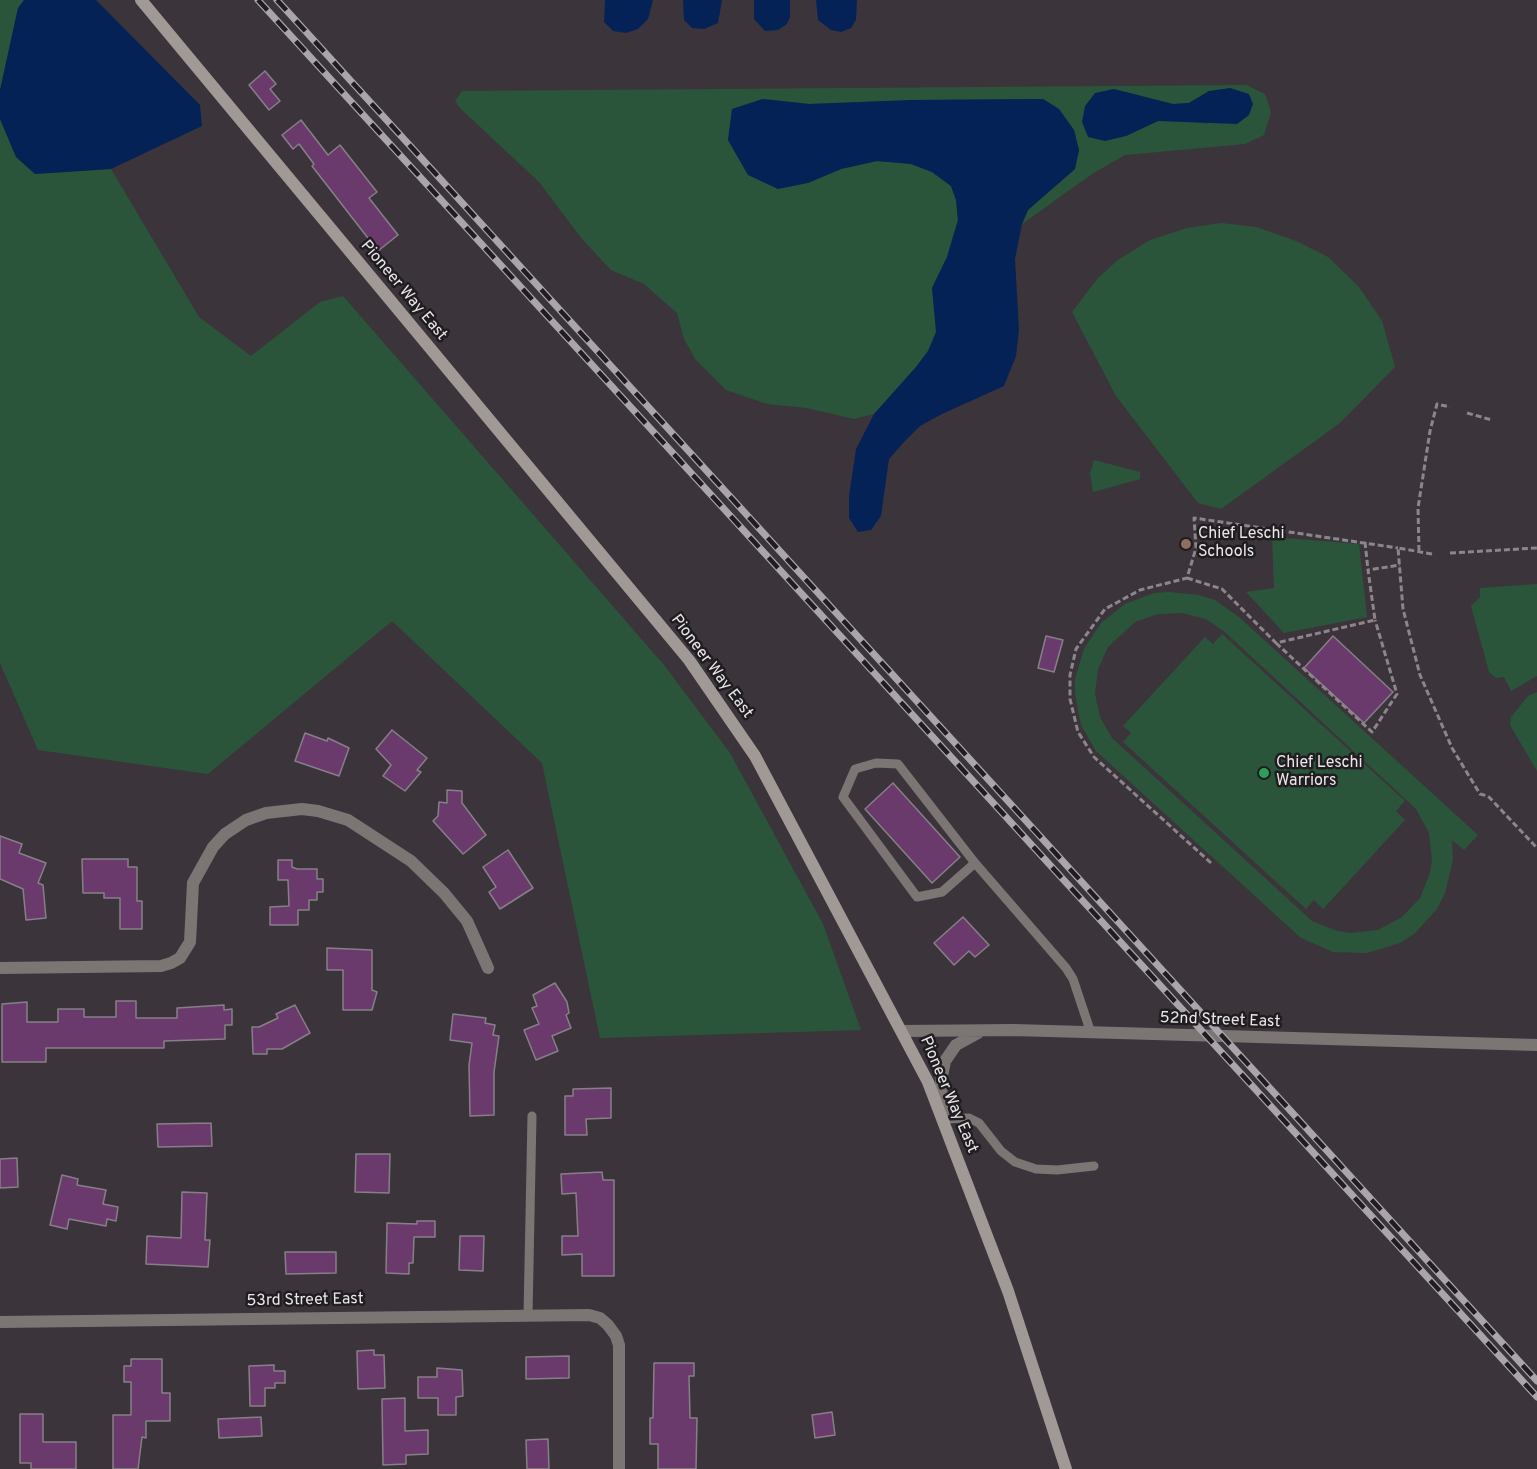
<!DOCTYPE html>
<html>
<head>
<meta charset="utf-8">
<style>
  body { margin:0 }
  canvas { display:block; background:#3b343b }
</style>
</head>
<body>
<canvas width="1537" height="1469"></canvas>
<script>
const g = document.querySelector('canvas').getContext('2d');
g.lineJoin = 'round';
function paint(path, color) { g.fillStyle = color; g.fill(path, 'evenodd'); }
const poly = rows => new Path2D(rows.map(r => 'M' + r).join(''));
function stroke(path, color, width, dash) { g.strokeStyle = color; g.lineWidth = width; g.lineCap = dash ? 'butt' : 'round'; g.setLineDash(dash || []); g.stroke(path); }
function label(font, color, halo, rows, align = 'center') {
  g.font = font + ' Overpass,sans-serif'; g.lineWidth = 5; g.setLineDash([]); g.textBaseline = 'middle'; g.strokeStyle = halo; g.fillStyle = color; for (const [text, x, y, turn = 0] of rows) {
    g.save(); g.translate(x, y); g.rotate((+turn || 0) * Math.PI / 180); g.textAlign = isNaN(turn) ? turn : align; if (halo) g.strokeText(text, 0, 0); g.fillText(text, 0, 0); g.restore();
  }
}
paint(poly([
  [0,0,24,0,18,8,0,90],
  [1246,85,1265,94,1271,112,1264,135,1245,144,1125,155,1092,174,1022,224,1028,210,1075,169,1079,150,1074,130,1059,109,1043,99,912,100,809,104,763,99,732,109,728,140,748,175,808,183,841,169,878,161,911,164,932,172,951,186,956,200,958,220,947,257,932,288,937,332,928,351,916,367,874,414,854,419,807,408,767,404,726,390,696,360,684,339,677,313,644,284,611,270,582,239,539,182,461,109,455,101,462,91],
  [1114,89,1173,104,1189,103,1209,91,1207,124,1184,120,1158,121,1126,136],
  [0,119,16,157,35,174,111,169,199,317,251,356,320,302,343,296,664,665,730,753,823,924,861,1030,600,1038,542,763,392,621,208,774,38,750,0,663],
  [1221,223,1256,227,1296,241,1328,257,1359,287,1382,321,1395,367,1340,423,1221,509,1198,503,1116,396,1072,312,1098,278,1118,260,1150,240,1187,228],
  [1094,460,1140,472,1140,479,1093,492,1090,473],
  [1272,537,1359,544,1367,617,1284,633,1246,592,1274,588],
  [1537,584,1537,676,1511,691,1504,677,1496,678,1489,672,1471,606,1480,597,1480,588],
  [1169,592,1199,595,1215,600,1240,618,1478,835,1464,850,1452,840,1453,860,1445,893,1437,909,1414,934,1400,943,1367,953,1333,952,1301,938,1096,751,1081,725,1075,694,1075,679,1084,649,1101,623,1125,604,1154,593],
  [1182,613,1206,619,1226,633,1416,809,1429,833,1432,859,1430,873,1420,898,1402,917,1378,930,1351,933,1337,931,1312,921,1112,738,1100,717,1095,694,1098,669,1108,647,1135,622,1158,614],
  [1222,634,1405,801,1396,811,1405,820,1323,909,1314,900,1306,909,1123,742,1131,733,1123,726,1205,637,1213,644],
  [1537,692,1537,771,1510,725,1511,717,1528,696]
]), '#2a553a');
paint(poly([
  [24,0,96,0,200,105,202,126,111,169,35,174,16,157,0,119,0,90,18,8],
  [605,0,653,0,648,19,638,29,626,33,613,31,604,22],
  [683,0,722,0,718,23,704,29,692,28,684,20],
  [754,0,790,0,790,17,787,24,778,30,765,31,754,19],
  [816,0,857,0,856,20,851,28,841,32,831,30,818,20],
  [1230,88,1249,94,1253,104,1249,115,1237,124,1158,121,1126,136,1105,141,1088,137,1082,122,1085,106,1095,93,1114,89,1173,104,1189,103,1209,91],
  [763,99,809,104,912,100,1043,99,1059,109,1074,130,1079,150,1075,169,1028,210,1022,224,1015,259,1019,330,1016,356,1004,386,942,414,920,426,905,441,889,459,881,516,871,530,858,532,849,518,849,496,856,449,874,414,916,367,928,351,936,332,932,288,947,257,958,220,956,200,951,186,932,172,911,164,877,161,841,169,808,183,778,189,748,175,728,140,732,109]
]), '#052256');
const building = poly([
  [265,71,276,84,270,89,280,101,269,110,249,85,265,71],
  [301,120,328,155,340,145,377,192,369,198,398,235,378,251,312,166,314,164,299,144,293,149,282,135,301,120],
  [1046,636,1063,640,1054,672,1038,668,1046,636],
  [1333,636,1393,692,1364,723,1304,668,1333,636],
  [392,730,427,758,417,770,421,772,405,791,383,776,391,765,376,749,392,730],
  [305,733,327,741,328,738,349,748,339,776,295,761,305,733],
  [893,783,960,857,932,883,865,809,893,783],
  [447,790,462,791,462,803,486,835,463,854,433,821,438,816,439,802,447,803,447,790],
  [0,836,22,844,19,853,46,863,38,883,43,885,46,918,26,920,23,889,0,879,0,836],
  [508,850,533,888,500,909,489,892,496,887,483,867,508,850],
  [82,859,128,859,128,867,137,867,137,901,142,901,142,929,120,929,120,898,104,898,104,893,83,893,82,859],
  [278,860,292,860,292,867,297,869,317,869,317,879,323,879,323,892,317,892,317,900,309,900,309,910,298,910,298,925,270,925,270,907,289,906,288,880,278,880,278,860],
  [963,917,989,945,975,957,969,951,954,965,934,943,963,917],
  [327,948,372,950,372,990,377,992,372,1010,343,1010,343,970,327,970,327,948],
  [555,983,567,1002,569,1013,566,1015,571,1028,552,1036,558,1051,536,1060,524,1030,539,1024,532,1008,537,1006,533,995,555,983],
  [116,1001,136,1001,136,1018,177,1018,177,1008,224,1005,224,1010,232,1009,232,1025,225,1025,225,1039,164,1041,164,1048,46,1048,46,1062,2,1062,2,1004,27,1002,27,1022,58,1022,58,1009,84,1009,84,1017,116,1017,116,1001],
  [295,1005,310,1033,282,1049,267,1049,267,1054,253,1054,252,1027,259,1027,278,1018,276,1014,295,1005],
  [453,1014,486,1018,485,1023,495,1025,493,1035,499,1036,494,1072,494,1115,470,1116,469,1065,472,1043,450,1040,453,1014],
  [611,1088,611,1118,586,1119,587,1135,565,1135,565,1096,573,1096,573,1089,611,1088],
  [211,1123,212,1146,158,1147,157,1124,211,1123],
  [356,1154,390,1154,389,1193,355,1192,356,1154],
  [17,1158,18,1187,0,1188,0,1159,17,1158],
  [602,1172,603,1180,614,1180,614,1276,582,1276,582,1254,562,1255,562,1236,578,1236,576,1193,562,1194,561,1174,602,1172],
  [62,1175,78,1179,77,1185,106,1190,103,1204,118,1207,116,1221,107,1219,106,1226,69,1219,67,1229,50,1225,62,1175],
  [182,1192,207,1193,205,1240,210,1240,208,1267,146,1264,147,1236,181,1238,182,1192],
  [417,1221,435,1221,435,1237,414,1237,413,1263,409,1263,409,1274,386,1273,387,1223,417,1224,417,1221],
  [460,1236,484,1236,483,1271,459,1270,460,1236],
  [285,1252,336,1252,336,1273,286,1274,285,1252],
  [374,1350,374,1355,384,1355,385,1388,358,1389,357,1351,374,1350],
  [569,1356,569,1378,526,1379,526,1357,569,1356],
  [131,1359,162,1359,162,1393,170,1393,170,1421,146,1421,146,1438,142,1437,138,1469,113,1469,113,1415,131,1415,131,1382,124,1382,124,1366,131,1366,131,1359],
  [654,1363,694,1363,694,1376,689,1376,690,1418,697,1418,696,1469,658,1469,658,1444,650,1444,650,1418,653,1418,654,1363],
  [274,1365,274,1371,285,1371,285,1383,275,1383,275,1388,265,1388,265,1406,250,1406,249,1366,274,1365],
  [437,1368,462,1370,463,1396,456,1397,456,1415,438,1415,438,1398,418,1398,418,1377,437,1377,437,1368],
  [405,1398,405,1431,428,1430,428,1454,406,1455,406,1464,383,1465,382,1399,405,1398],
  [832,1412,835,1435,815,1438,812,1415,832,1412],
  [20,1414,43,1414,43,1442,76,1442,76,1469,31,1469,31,1463,20,1463,20,1414],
  [261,1417,262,1436,219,1438,218,1419,261,1417],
  [548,1439,549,1469,527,1469,526,1440,548,1439]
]);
paint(building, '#6b3a6d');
stroke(building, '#877f87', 1.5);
stroke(poly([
  [1467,413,1492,420],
  [1365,542,1368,570],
  [1419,551,1418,508,1430,431,1437,404,1450,407],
  [1450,553,1537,548],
  [1432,554,1398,548,1403,609,1420,675,1452,748,1480,794,1488,796,1537,848],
  [1187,578,1222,589,1276,643,1375,620,1368,570,1400,565],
  [1276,643,1372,732,1397,694,1375,620],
  [1211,863,1094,757,1078,732,1070,699,1070,675,1076,649,1105,609,1140,590,1187,578,1196,548,1194,518,1398,548]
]), '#8c868c', 3, [6, 3]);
stroke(poly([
  [975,863,942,892,917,897,843,797,855,769,876,763,898,764,975,863,1066,968,1073,979,1091,1033],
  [943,1119,969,1118,979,1123,1001,1151,1015,1162,1036,1169,1057,1170,1094,1166],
  [528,1315,532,1116]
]), '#7b7674', 9);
stroke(poly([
  [0,968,161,966,171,963,180,958,190,942,193,883,213,847,225,834,246,820,266,813,302,809,318,811,348,820,411,861,444,893,467,921,488,968],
  [0,1322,589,1315,600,1318,608,1325,616,1336,619,1345,619,1469]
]), '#7b7674', 12);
stroke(poly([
  [903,1031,1014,1030,1537,1045],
  [943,1115,941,1081,945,1061,956,1045,978,1033]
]), '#7b7674', 12);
stroke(poly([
  [141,0,689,660,755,756,928,1082,1008,1291,1066,1469]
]), '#a19996', 12);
const rail = poly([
  [258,0,1537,1397],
  [277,0,1537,1381]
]);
stroke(rail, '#aaa5aa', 7);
stroke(rail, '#201d20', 4.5, [14]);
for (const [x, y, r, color] of [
  [1186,544,6,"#8d6e63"],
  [1264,773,6,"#2e9e5b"]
]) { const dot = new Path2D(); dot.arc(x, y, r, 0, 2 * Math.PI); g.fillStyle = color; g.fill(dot); stroke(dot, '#201d20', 2); }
label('16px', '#eae6ea', '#201d20', [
  ["Pioneer Way East",403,291,50],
  ["Pioneer Way East",711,667,53],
  ["52nd Street East",1220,1021,2],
  ["Pioneer Way East",948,1095,67],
  ["53rd Street East",305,1301,-1]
]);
label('16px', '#eae6ea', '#201d20', [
  ["Chief Leschi",1198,535],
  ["Schools",1198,553],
  ["Chief Leschi",1276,764],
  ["Warriors",1276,782]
], 'left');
</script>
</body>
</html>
